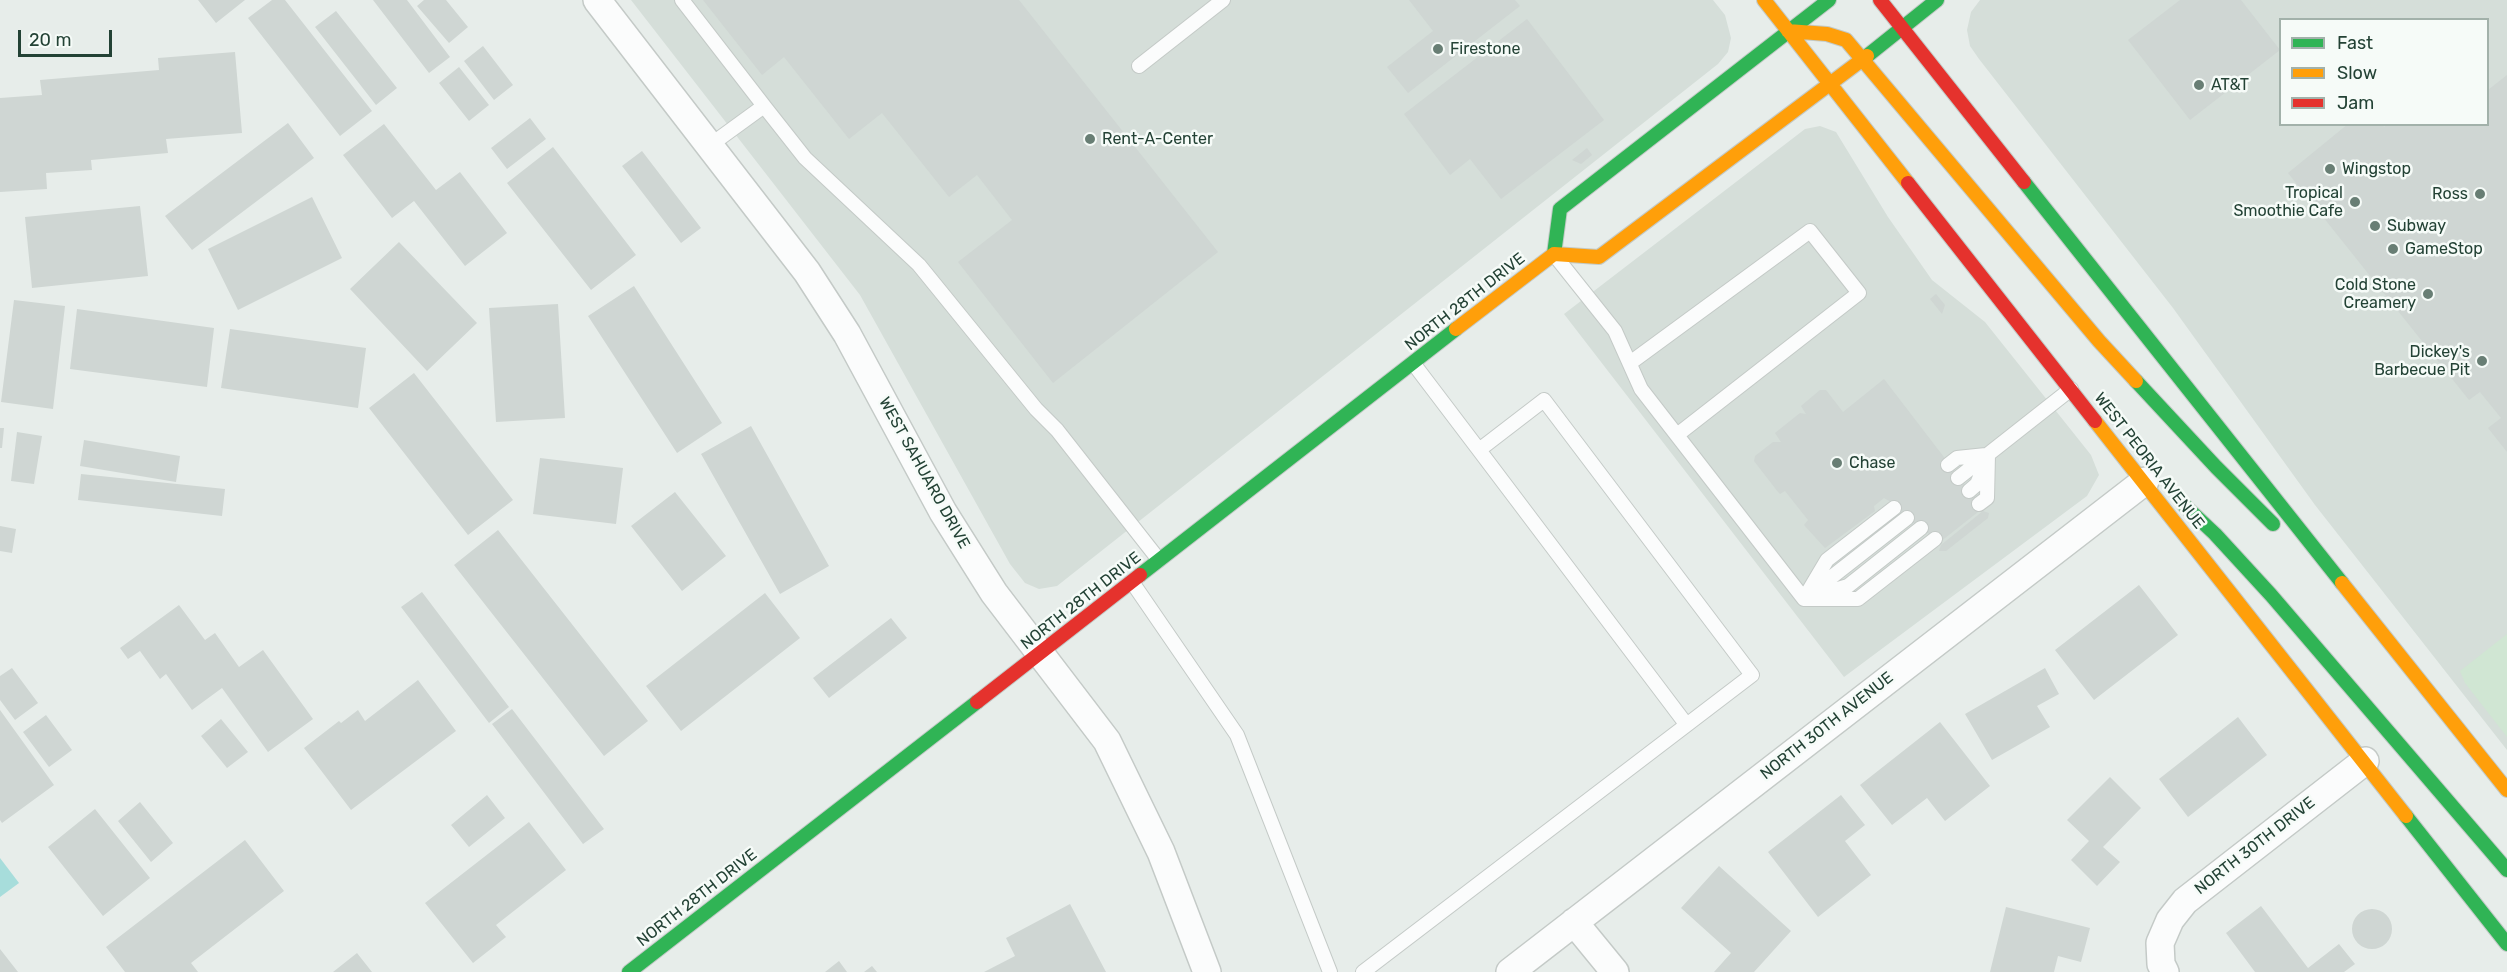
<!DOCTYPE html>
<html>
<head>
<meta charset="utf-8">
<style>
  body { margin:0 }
  #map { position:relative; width:2507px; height:972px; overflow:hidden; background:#e7edea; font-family:Rubik,sans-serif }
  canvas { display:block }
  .legend { position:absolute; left:2279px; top:18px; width:210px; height:108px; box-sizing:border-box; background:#f6fbf8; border:2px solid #a2b1aa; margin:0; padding:8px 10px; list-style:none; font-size:18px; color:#234235 }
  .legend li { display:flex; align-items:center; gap:12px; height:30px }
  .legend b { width:30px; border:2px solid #a2b1aa }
  .scale { position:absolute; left:18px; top:30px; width:94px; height:27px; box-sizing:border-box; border:3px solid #234235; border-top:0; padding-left:8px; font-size:18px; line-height:21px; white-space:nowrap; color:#234235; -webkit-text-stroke:4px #f6fbf8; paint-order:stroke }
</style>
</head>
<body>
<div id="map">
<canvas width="2507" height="972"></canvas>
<ul class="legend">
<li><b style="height:8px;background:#30b455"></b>Fast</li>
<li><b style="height:8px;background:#ff9f0a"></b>Slow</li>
<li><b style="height:8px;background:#e5322d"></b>Jam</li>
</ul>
<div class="scale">20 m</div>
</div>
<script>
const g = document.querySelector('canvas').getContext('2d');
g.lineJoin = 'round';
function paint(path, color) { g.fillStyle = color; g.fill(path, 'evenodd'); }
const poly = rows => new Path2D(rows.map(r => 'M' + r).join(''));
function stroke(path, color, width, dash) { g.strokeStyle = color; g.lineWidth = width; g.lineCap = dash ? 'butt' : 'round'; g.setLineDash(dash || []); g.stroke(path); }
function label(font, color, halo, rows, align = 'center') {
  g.font = font + ' Rubik,sans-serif'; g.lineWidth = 5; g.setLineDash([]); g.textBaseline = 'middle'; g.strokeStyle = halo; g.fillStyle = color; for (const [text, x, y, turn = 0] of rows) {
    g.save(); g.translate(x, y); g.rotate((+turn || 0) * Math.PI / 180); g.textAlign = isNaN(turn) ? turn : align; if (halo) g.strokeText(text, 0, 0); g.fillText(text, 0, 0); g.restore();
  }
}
paint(poly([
  [631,0,1713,0,1725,15,1731,38,1728,52,1718,64,1057,586,1039,589,1025,583,1010,564,860,295],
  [1980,0,2507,0,2507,750,2315,505,2173,308,1979,59,1970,46,1967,30,1971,12],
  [2280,20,2488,20,2488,124,2280,124],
  [1820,126,1836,132,1888,217,1932,280,1985,322,2091,455,2099,475,2087,496,1844,677,1564,314,1805,129]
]), '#d5ded9');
paint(poly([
  [2507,634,2507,737,2465,683,2460,671]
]), '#d0e6d3');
paint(poly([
  [0,858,19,883,0,897]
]), '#a7dddb');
paint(poly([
  [198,0,245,0,216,23],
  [272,0,285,0,372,111,340,136,248,18],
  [373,0,407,0,450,57,429,73],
  [424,0,446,0,468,27,449,43,417,6],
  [703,0,1019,0,1218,252,1053,383,958,262,1012,220,977,175,949,197,882,113,849,139,784,57,762,75],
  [1409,0,1515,0,1520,6,1408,93,1387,67,1433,31],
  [2180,0,2241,0,2280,50,2190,120,2128,40],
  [336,11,397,88,376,105,315,27],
  [1527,19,1604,120,1501,199,1470,159,1450,175,1404,114],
  [483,46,513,85,494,100,464,61],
  [235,52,242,133,166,139,168,153,91,160,92,170,46,173,47,189,0,192,0,98,42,95,40,80,159,70,158,58],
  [459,67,489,105,469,121,439,83],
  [2507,75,2507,452,2488,428,2501,418,2480,392,2469,400,2288,173,2348,124,2383,124,2384,127,2387,124,2488,124,2488,90],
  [530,118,546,139,507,169,491,148],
  [288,123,314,158,192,250,165,216],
  [384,124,436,190,460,172,507,233,465,266,414,201,392,218,343,155],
  [553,147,636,255,591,290,507,183],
  [1587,148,1592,155,1581,164,1572,160],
  [642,151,701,228,681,243,622,166],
  [312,197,342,258,238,310,208,249],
  [140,206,148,276,32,288,25,217],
  [399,242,477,323,427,371,350,289],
  [634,286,722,423,677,453,588,316],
  [1936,294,1945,305,1942,314,1930,299],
  [14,300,65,306,53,409,1,402],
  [558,304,565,418,496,422,489,308],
  [77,309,214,328,207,387,70,369],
  [230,329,366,348,358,408,221,388],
  [414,373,513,500,468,535,369,408],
  [1884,379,1983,508,1940,542,1888,504,1891,502,1884,498,1874,506,1875,511,1825,548,1804,525,1808,520,1785,491,1780,494,1778,492,1754,461,1755,456,1773,442,1781,442,1775,433,1800,413,1806,414,1801,406,1820,390,1826,390,1843,412],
  [751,426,829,566,780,594,701,454],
  [0,428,4,428,2,448,0,448],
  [17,432,42,436,34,484,11,481],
  [84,440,180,456,176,482,80,466],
  [540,458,623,468,616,524,533,514],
  [81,474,225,489,222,516,78,500],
  [675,492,726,556,682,591,631,526],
  [1983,511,1989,513,1988,518,1946,551,1939,551,1941,545],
  [0,526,16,529,12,553,0,551],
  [498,530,648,721,604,756,454,565],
  [2139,585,2178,635,2094,700,2055,650],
  [422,592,509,707,489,723,401,607],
  [765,593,800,638,681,731,646,686],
  [179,605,205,640,215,633,239,667,263,650,313,719,268,752,222,688,192,710,166,674,160,679,140,651,128,659,120,648],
  [891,618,907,638,829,698,813,678],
  [12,668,38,703,15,720,0,700,0,676],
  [2045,668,2059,694,2037,706,2050,727,1992,760,1965,714],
  [418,680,456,731,351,810,304,748,339,721,341,723,358,710,365,721],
  [512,709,604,829,583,844,492,724],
  [0,710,54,785,2,823,0,820],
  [46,715,72,750,49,767,23,732],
  [2238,717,2267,755,2188,817,2159,779],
  [221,719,248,752,227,768,201,736],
  [1940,722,1990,786,1945,821,1927,798,1892,825,1860,785],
  [2110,777,2141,808,2103,847,2120,862,2097,886,2071,860,2089,841,2067,820],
  [487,795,505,818,469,847,451,825],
  [1841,795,1865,825,1845,841,1871,875,1818,917,1768,852],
  [140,802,173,843,151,862,118,821],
  [95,809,150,878,103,916,48,847],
  [529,822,566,870,496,925,506,937,473,963,425,903],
  [245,840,284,891,191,963,198,972,125,972,106,947],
  [1719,866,1791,931,1754,972,1714,972,1731,953,1681,908],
  [1070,904,1106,972,984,972,1015,956,1006,938],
  [2261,906,2308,968,2339,944,2355,964,2344,972,2255,972,2226,933],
  [2006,907,2090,928,2081,962,2058,956,2054,972,1990,972],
  '2352 929a20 20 0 1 1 40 0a20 20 0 1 1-40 0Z',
  [0,949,18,972,0,972],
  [357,953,372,972,333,972],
  [839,961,847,972,825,972],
  [872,966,877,972,864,972]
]), '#cfd6d3');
const lane = poly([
  [682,0,764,106],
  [1139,66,1223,0],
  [709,146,764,106,805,158,919,265,1036,409,1057,430,1159,560],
  [1556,257,1615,331,1641,389,1804,599],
  [1630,363,1810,231,1859,293,1677,435],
  [1479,450,1686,724],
  [1948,465,1957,458,1986,455],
  [1958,478,2071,389],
  [1969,491,1977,484,1985,465],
  [1979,504,1987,498,1988,455],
  [1132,582,1237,735,1330,972],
  [1808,592,1827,560,1894,508],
  [1810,594,1907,518],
  [1818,595,1848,586,1921,528],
  [1804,599,1858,599,1935,539],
  [1363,972,1752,675,1544,400,1479,450,1413,363]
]);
const street = poly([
  [597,0,807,272,847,334,943,512,994,593,1107,741,1161,852,1207,972],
  [1574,922,1615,972],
  [1510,972,2145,481],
  [2165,972,2161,964,2160,943,2170,920,2185,901,2365,761]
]);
const fast = poly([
  [1867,56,1937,0],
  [2024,182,2342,583],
  [1554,254,1560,209,1829,0],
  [2136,381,2216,467,2273,524],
  [2184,505,2215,534,2271,595,2507,870],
  [1140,575,1456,329],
  [2406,816,2507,944],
  [629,972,977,702]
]);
const slow = poly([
  [1764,0,1908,183],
  [1788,31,1827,34,1846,40,2099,341,2136,381],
  [1456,329,1554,254,1599,257,1867,56],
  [2095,421,2406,816],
  [2342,583,2507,790]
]);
const jam = poly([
  [1880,0,2024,182],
  [1908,183,2095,421],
  [977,702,1140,575]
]);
stroke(lane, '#c4cac7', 16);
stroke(street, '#c4cac7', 30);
stroke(fast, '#c3cac7', 16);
stroke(slow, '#c3cac7', 16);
stroke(jam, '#c3cac7', 16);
stroke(lane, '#fbfcfc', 14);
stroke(street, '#fbfcfc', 27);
stroke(fast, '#30b455', 14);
stroke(slow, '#ff9f0a', 14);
stroke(jam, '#e5322d', 14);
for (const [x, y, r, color] of [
  [1438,49,6,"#687e74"],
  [2199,85,6,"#687e74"],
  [1090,139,6,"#687e74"],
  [2330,169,6,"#687e74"],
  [2480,194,6,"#687e74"],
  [2355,202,6,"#687e74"],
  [2375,226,6,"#687e74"],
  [2393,249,6,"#687e74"],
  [2428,294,6,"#687e74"],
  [2482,361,6,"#687e74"],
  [1837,463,6,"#687e74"]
]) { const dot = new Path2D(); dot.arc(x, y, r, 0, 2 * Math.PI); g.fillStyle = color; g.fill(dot); stroke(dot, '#f6fbf8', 2); }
label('16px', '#234235', '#f6fbf8', [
  ["Firestone",1450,49],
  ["AT&T",2211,85],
  ["Rent-A-Center",1102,139],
  ["Wingstop",2342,169],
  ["Tropical",2343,193,"right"],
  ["Smoothie Cafe",2343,211,"right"],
  ["Ross",2468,194,"right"],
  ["Subway",2387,226],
  ["GameStop",2405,249],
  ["Cold Stone",2416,285,"right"],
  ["Creamery",2416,303,"right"],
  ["Dickey's",2470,352,"right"],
  ["Barbecue Pit",2470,370,"right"],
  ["Chase",1849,463]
], 'left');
label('16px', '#234235', '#f6fbf8', [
  ["NORTH 28TH DRIVE",1465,302,-38],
  ["WEST PEORIA AVENUE",2149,461,52],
  ["WEST SAHUARO DRIVE",924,473,61],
  ["NORTH 28TH DRIVE",1081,601,-38],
  ["NORTH 30TH AVENUE",1827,726,-38],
  ["NORTH 30TH DRIVE",2255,846,-38],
  ["NORTH 28TH DRIVE",697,898,-38]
]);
</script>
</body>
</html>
